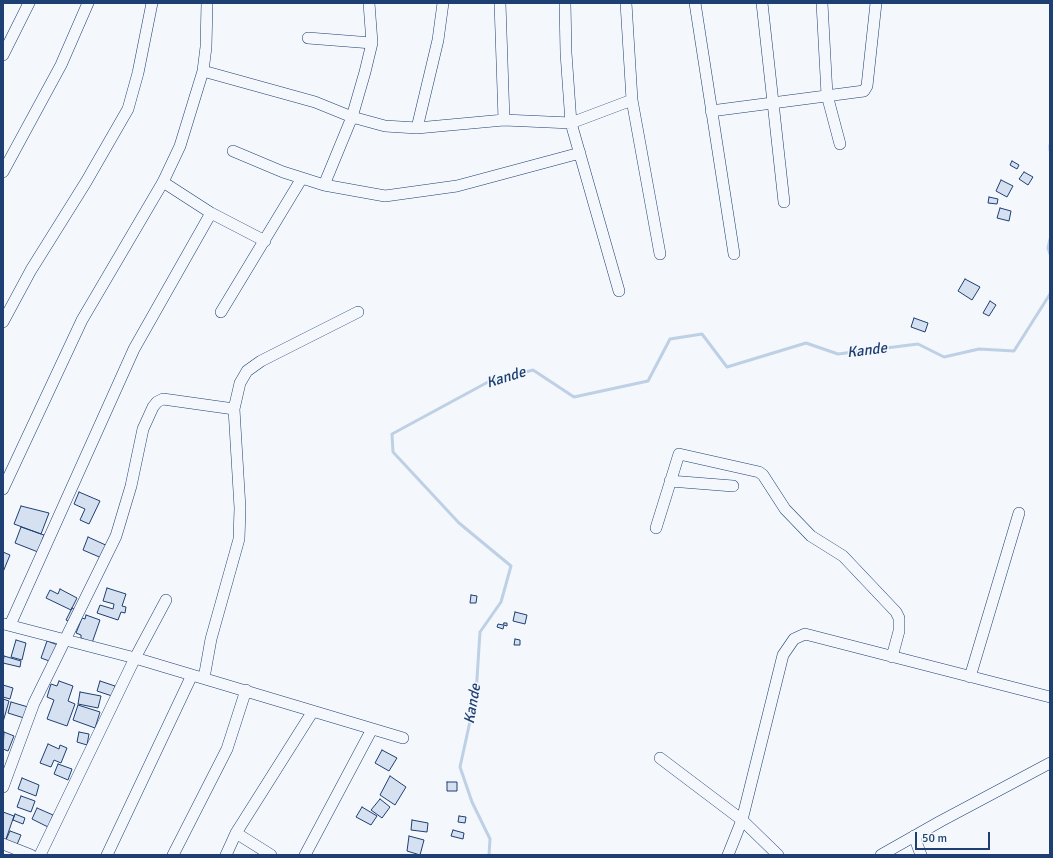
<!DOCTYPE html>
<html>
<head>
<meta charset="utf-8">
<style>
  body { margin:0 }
  #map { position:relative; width:1053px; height:858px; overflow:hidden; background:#f4f7fb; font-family:Signika,sans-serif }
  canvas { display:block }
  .frame { position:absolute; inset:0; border:4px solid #1d3f73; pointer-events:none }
  .scale { position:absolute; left:915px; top:832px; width:75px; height:18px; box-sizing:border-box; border:2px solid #1d3f73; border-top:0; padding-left:5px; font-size:12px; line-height:14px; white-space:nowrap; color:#1d3f73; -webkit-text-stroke:3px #f4f7fb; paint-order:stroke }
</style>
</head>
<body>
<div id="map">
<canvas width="1053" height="858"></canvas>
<div class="frame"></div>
<div class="scale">50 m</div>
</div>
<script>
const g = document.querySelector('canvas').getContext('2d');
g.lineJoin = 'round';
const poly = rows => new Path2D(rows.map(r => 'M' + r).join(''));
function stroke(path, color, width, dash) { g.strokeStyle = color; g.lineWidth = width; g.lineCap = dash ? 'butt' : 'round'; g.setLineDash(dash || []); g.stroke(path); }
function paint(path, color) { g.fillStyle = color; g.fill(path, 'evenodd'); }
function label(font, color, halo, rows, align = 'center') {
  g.font = font + ' Signika,sans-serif'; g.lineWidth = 3; g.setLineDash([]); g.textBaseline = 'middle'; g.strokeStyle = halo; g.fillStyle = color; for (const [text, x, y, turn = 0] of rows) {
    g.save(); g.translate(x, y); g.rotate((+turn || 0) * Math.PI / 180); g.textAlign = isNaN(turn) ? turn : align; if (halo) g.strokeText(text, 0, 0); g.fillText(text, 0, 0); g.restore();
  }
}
stroke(poly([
  [1050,145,1050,150],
  [1050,239,1048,248,1050,254],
  [489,855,490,839,472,802,460,767,476,694,480,632,501,602,511,566,459,523,393,452,392,434,488,382,533,370,574,397,648,381,670,339,702,334,727,367,806,343,838,354,918,344,944,357,979,349,1014,351,1050,294]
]), '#bed0e5', 3);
const building = poly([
  [1012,161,1019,165,1017,169,1010,165,1012,161],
  [1024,172,1033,177,1028,185,1019,179,1024,172],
  [1001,180,1013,186,1007,197,996,191,1001,180],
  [989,197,998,199,997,204,988,203,989,197],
  [1000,208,1011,211,1009,221,997,218,1000,208],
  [965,279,980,287,972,300,958,291,965,279],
  [990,301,996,305,989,316,983,313,990,301],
  [914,318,928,323,925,332,911,327,914,318],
  [79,492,100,501,89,524,80,520,85,509,74,504,79,492],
  [21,506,49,513,41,534,14,524,21,506],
  [21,527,44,535,38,552,15,543,21,527],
  [88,537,110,547,104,559,83,550,88,537],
  [3,552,10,555,3,572,3,552],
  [107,588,126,594,122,606,126,607,125,613,121,612,118,620,97,613,100,605,113,609,114,604,103,601,107,588],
  [60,589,77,598,71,610,46,598,50,590,58,594,60,589],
  [471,595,477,596,476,603,470,603,471,595],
  [72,608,79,612,73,623,66,620,72,608],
  [515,612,527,615,525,624,513,621,515,612],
  [86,615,100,620,92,643,81,638,81,635,76,633,82,618,85,619,86,615],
  [504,623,507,623,507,626,504,625,503,629,497,627,498,624,503,625,504,623],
  [515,639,520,640,520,645,514,645,515,639],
  [16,640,26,643,22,660,11,657,16,640],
  [47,641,58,645,52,662,41,658,47,641],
  [4,656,21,661,20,667,3,663,4,656],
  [59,681,73,686,68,701,75,704,67,726,47,719,54,700,47,697,51,684,57,686,59,681],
  [100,681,115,686,112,696,97,691,100,681],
  [3,685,13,688,10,699,3,697,3,685],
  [80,692,101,696,98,708,78,704,80,692],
  [3,699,9,701,3,722,3,699],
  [11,702,28,707,24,718,8,713,11,702],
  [78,705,100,712,95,728,73,720,78,705],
  [4,732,14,736,8,751,3,749,4,732],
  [79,732,89,734,87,745,77,742,79,732],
  [48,744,59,749,60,745,67,748,61,763,54,760,51,767,40,763,48,744],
  [382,750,397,758,389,771,375,763,382,750],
  [58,764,72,769,68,780,54,774,58,764],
  [390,776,406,787,395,805,380,795,390,776],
  [22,778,39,785,36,796,18,789,22,778],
  [447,782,457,782,457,791,447,791,447,782],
  [21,796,35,801,31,812,17,807,21,796],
  [380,799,390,807,382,818,371,810,380,799],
  [362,807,377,816,371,825,356,817,362,807],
  [37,808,53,815,48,827,32,819,37,808],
  [3,812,14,816,5,842,3,841,3,812],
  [15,814,25,818,23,824,13,820,15,814],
  [459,816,466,817,465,823,458,822,459,816],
  [412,820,428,823,427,832,411,830,412,820],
  [453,830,464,833,463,839,451,836,453,830],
  [10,831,21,835,16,847,5,842,10,831],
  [409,836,424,840,420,855,407,851,409,836]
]);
paint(building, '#d5e0f0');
stroke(building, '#1d3f73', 1);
const minor = poly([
  [500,3,504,120],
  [565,3,566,53,571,123,619,291],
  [626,3,632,100,660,254],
  [695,3,734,254],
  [762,3,784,202],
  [822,3,827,95,840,144],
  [308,38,372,43],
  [3,55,29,3],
  [203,71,315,102,352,117,385,126,417,128,504,120,571,123,632,100],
  [711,111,864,91,867,86,876,3],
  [417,128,438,40,443,3],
  [233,151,283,172,302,178,324,185,385,196,457,186,580,153],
  [3,172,61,65,88,3],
  [163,182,211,213,265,241],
  [324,185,352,117,365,72,372,43,369,3],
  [221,312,302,178],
  [3,322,31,270,86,182,128,109,138,73,152,3],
  [670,481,733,486],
  [3,489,82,320,163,182,180,146,203,71,206,47,207,3],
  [656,528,679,454,759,472,763,475,785,509,811,536,843,556,896,612,899,618,899,631,892,657],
  [4,624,135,658,403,738],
  [10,625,134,349,211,213],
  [970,677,1019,513],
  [204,678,211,639,239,539,240,508,234,409,240,383,247,371,261,361,358,312],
  [660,758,742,820,778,855],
  [3,787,34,703,116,536,131,486,143,429,153,407,157,402,163,399,234,409],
  [236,833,271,855],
  [914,836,921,855],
  [3,844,31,855],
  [40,855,135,658,166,600],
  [107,855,192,675],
  [173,855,227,749,246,690],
  [226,855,236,833,313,711],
  [305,855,372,729],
  [728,855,742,820,783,655,794,639,805,634,1050,697],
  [881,855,941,821,1050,763]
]);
stroke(minor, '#1d3f73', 12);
stroke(minor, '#f4f7fb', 11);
label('italic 15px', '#1d3f73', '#f4f7fb', [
  ["Kande",867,351,-7],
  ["Kande",506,378,-17],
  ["Kande",473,704,-80]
]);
</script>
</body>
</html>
